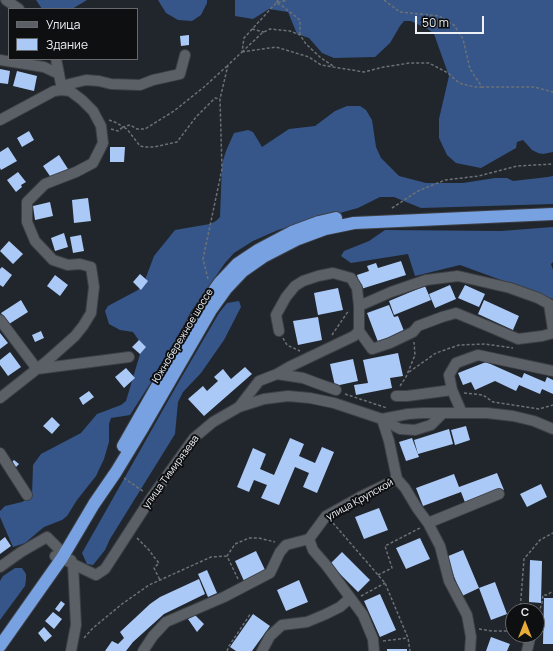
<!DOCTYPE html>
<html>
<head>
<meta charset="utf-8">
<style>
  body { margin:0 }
  #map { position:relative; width:553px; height:651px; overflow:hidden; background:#21262c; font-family:Manrope,sans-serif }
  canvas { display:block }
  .legend { position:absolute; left:8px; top:8px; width:130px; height:52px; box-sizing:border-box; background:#0d0f11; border:1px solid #67696c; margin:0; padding:5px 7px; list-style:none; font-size:12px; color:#edf0f4 }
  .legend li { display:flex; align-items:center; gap:8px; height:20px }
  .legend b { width:20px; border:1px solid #67696c }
  .north { position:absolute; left:505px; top:603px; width:40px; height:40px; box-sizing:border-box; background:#0d0f11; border:1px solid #67696c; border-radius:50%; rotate:0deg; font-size:11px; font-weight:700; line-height:16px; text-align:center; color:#edf0f4 }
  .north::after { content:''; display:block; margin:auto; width:14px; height:18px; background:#e8ab37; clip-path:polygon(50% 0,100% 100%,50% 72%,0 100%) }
  .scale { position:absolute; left:415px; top:16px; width:69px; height:18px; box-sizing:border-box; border:2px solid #edf0f4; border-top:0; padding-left:5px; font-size:12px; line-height:14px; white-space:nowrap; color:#edf0f4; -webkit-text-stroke:3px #0d0f11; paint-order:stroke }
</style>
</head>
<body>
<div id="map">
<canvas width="553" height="651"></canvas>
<ul class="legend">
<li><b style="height:5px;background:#5b6067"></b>Улица</li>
<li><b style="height:11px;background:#abc9f7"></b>Здание</li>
</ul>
<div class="north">С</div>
<div class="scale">50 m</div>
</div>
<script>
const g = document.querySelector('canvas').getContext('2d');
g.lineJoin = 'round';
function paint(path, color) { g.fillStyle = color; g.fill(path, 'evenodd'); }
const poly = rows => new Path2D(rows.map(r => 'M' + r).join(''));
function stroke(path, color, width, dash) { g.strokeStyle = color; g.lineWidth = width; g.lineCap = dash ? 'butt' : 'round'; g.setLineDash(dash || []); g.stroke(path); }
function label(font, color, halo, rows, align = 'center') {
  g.font = font + ' Manrope,sans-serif'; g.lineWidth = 4; g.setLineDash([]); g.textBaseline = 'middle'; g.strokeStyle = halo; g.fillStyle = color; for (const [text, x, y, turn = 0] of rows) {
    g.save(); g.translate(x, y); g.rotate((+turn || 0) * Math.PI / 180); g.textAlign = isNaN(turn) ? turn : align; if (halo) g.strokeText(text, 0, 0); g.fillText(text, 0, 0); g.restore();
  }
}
paint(poly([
  [36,0,87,0,72,9,42,9],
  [158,0,207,0,207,3,201,15,192,21,178,20,166,13],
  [235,0,553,0,553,152,543,154,538,153,532,150,523,140,517,142,516,148,481,168,456,163,447,155,439,138,439,119,449,76,434,34,429,30,411,21,404,21,400,26,390,43,375,57,334,58,322,53,309,38,297,34,288,12,269,9,253,19,235,16],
  [347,106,360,106,366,110,372,120,376,147,381,158,399,176,426,183,463,183,495,178,507,178,513,181,548,177,553,176,553,204,421,208,394,197,380,197,358,208,278,230,253,241,234,253,225,263,190,313,173,348,130,415,111,418,109,424,109,442,104,459,96,476,77,500,67,516,62,520,44,527,25,543,13,547,0,517,0,511,5,506,22,502,32,496,33,465,41,454,81,433,97,414,121,405,126,401,140,354,140,342,133,332,120,330,109,324,105,311,108,306,138,290,145,280,154,256,175,230,210,224,216,221,220,217,222,164,226,151,234,133,248,130,253,132,262,147,289,129,315,126,335,111],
  [553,227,553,262,551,264,553,270,553,299,460,265,415,276,408,254,351,263,341,256,344,251,369,241,385,230,501,231],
  [239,301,241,307,224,340,201,373,183,392,178,402,175,434,110,539,105,550,93,565,87,564,82,553,177,385,219,313,227,303],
  [15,568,22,568,26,574,26,580,25,586,0,620,0,581,3,576]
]), '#365689');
paint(poly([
  [189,35,189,45,181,46,180,36],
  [0,69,10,71,8,84,0,83],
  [17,71,37,76,34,91,13,86],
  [29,131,34,140,22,147,17,138],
  [8,147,17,161,1,170,0,168,0,152],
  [110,147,125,147,124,162,110,162],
  [59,155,68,169,52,179,43,166],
  [18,172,26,182,21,185,22,187,16,192,7,180],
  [88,198,91,221,74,223,72,200],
  [50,202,53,216,35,220,33,206],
  [64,233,68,247,55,251,51,238],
  [81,235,84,251,73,253,70,237],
  [9,241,23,254,13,264,0,251],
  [401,261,406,275,361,289,357,275,369,271,367,266,376,263,378,268],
  [2,267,12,275,3,287,0,285,0,269],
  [140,274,148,281,141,290,133,282],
  [55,275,68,285,60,296,47,286],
  [450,285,456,299,435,308,429,294],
  [465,285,485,294,479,307,458,298],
  [425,286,431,300,394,315,389,301],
  [338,288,343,310,318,315,314,293],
  [21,300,28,312,9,324,1,313],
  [484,300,519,316,513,330,478,314],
  [389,305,394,317,398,316,404,331,378,342,367,313],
  [318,317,322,340,298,345,293,321],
  [41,331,44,338,35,342,32,335],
  [0,333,8,343,0,349],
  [139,340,146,347,140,354,132,347],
  [10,352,21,367,8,376,0,365,0,360],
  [398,353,403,376,390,378,392,388,356,395,354,385,368,383,363,360],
  [353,359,358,381,335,386,330,364],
  [486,362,522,378,524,373,545,382,547,377,553,380,553,394,542,389,540,394,519,385,516,391,495,381,475,390,471,382,463,385,458,373],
  [245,367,252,374,204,416,188,399,203,386,207,391,218,381,214,377,223,369,231,379],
  [126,368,135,378,124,388,115,377],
  [89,391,94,397,83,405,79,398],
  [52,417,60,425,52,434,43,426],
  [466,426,470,440,455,445,451,430],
  [449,429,453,444,418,454,414,440],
  [290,438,304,444,299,456,315,463,322,447,334,452,317,493,303,487,309,473,295,467,279,505,261,498,267,485,254,480,249,492,237,487,253,448,266,454,260,469,274,475],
  [412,438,419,457,406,461,399,442],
  [14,460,19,464,15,468,10,464],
  [497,473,504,490,466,505,461,492,423,506,416,488,454,474,459,487],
  [541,484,547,497,527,507,520,494],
  [379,508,388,530,364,539,355,517],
  [5,537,11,546,0,554,0,541],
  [420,538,430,559,406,569,396,548],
  [463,550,479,588,462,596,446,557],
  [256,551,266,572,244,581,235,561],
  [342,552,370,580,358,592,330,564],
  [530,560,542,561,541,603,529,602],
  [207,570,217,593,208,597,198,574],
  [199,579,205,594,164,614,133,642,126,651,105,651,112,641,118,644,124,638,120,632,150,604,160,597],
  [299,580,308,602,286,611,277,590],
  [495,582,507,614,491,620,479,588],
  [380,594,396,630,380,637,364,601],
  [544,598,553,598,553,644,543,644],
  [61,601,65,604,59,612,55,609],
  [53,612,62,619,54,629,45,621],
  [253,614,270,626,252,651,236,651,230,647],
  [195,615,204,624,197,632,188,619],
  [44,627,52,636,45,642,38,633],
  [491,637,510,644,507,651,486,651],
  [387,649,407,649,407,651,387,651]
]), '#abc9f7');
const minor = poly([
  [6,0,19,9],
  [56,59,59,74],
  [0,60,44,67,59,74,62,90],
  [61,86,86,80,99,81,111,84,140,85,153,80,180,74,185,55],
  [0,120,54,91,62,90,70,91,82,100,93,111,101,126,103,143,93,163,76,172,45,184,27,202,27,222,35,241,53,260,68,265,80,264,91,267,94,287,91,313,83,326,75,336,47,361,0,398],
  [0,320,37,369,129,357],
  [279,331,276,315,286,297,295,286,303,281,318,276,333,273,351,278,357,288,359,306],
  [359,331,372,349,390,343,413,332,418,326,442,317,456,313,490,327,518,339,542,336,553,333],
  [277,374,303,378,319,384,336,390],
  [396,396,407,396,452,390],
  [239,407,259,381,277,374,289,367,354,336,359,331,359,306,391,292,426,280,458,276,510,288,538,298,549,304,553,330],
  [462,413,452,390,449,375,456,363,478,355,553,371],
  [382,419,389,441,397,479,405,488,417,508,428,523,440,546,449,581,467,615,471,637,470,651],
  [382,419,408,414,423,413,487,413,513,416,534,421,553,429],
  [0,453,27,495],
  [428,523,499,494],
  [55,556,62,558,73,564,96,575,105,569,151,498,194,438,213,422,239,407,264,399,288,396,310,398,334,403,382,419,400,429,415,430,431,425,443,413],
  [71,560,73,564,76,625,71,651],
  [0,567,21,552,47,537,60,550],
  [143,651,153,636,166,622,224,597,270,573,280,552,286,545,309,539],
  [262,651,270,636,282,625,307,622,326,614,340,607,350,598],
  [374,651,373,639,363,615,326,565,313,550,309,539,326,516,360,497,397,479],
  [527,651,530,638]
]);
const highway = poly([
  [123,446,193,323,205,303,220,282,237,264,258,250,292,232,319,222,336,218],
  [0,646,62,558,94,504,116,472,141,431,211,310,226,289,243,271,263,257,298,239,325,229,354,223,553,214]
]);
stroke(minor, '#3d4045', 12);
stroke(highway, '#3d4045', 14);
stroke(poly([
  [278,0,276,3,281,5,300,20,300,35],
  [384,0,400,12,439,16,454,25,463,39,470,69,482,87,534,87,553,92],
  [252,29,264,32],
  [242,52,276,47,309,57,321,65,364,72,384,67,410,63,429,63,448,73,459,83,475,87,482,87],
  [242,52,262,33,270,29,290,31,300,35,306,44,321,58,333,66],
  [109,120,117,123,123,127,130,125,137,129,145,129,174,111,204,87,227,66],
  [111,129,118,131,123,127,127,129,140,146,145,147,154,147,177,142,196,117,215,98,220,99],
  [392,208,418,191,445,180,479,176,517,166,553,164],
  [208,279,203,259,222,169,220,99,228,65,242,52,244,38,276,3,287,0],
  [332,335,349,310],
  [283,338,287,345,300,351],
  [409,372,436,353,459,345,485,344,513,348],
  [400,386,406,377,415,355,414,342],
  [464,393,483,395,493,402,539,409,553,405],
  [345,394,387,408],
  [124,478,144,492],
  [333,523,385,583,408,638,410,651],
  [137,538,149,550,154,557,159,563,154,568,160,580],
  [378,575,392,568,385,546,420,528],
  [238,579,227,556,235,544,249,538,259,538,275,542],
  [361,596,385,583],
  [520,611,524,559,540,540,553,533],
  [537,618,542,603,543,595,547,595,553,591],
  [479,629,492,631,513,631],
  [84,638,93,628,122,604,149,585,211,557,227,556],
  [383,641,407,638],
  [227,651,229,646,251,613]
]), '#6c7176', 1.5, [3, 2]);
stroke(minor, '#5b6067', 10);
stroke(highway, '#78a1e1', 12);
label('10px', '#edf0f4', '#0d0f11', [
  ["Южнобережное шоссе",183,336,-59],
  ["улица Тимирязева",171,472,-54],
  ["улица Крупской",360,500,-29]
]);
</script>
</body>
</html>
